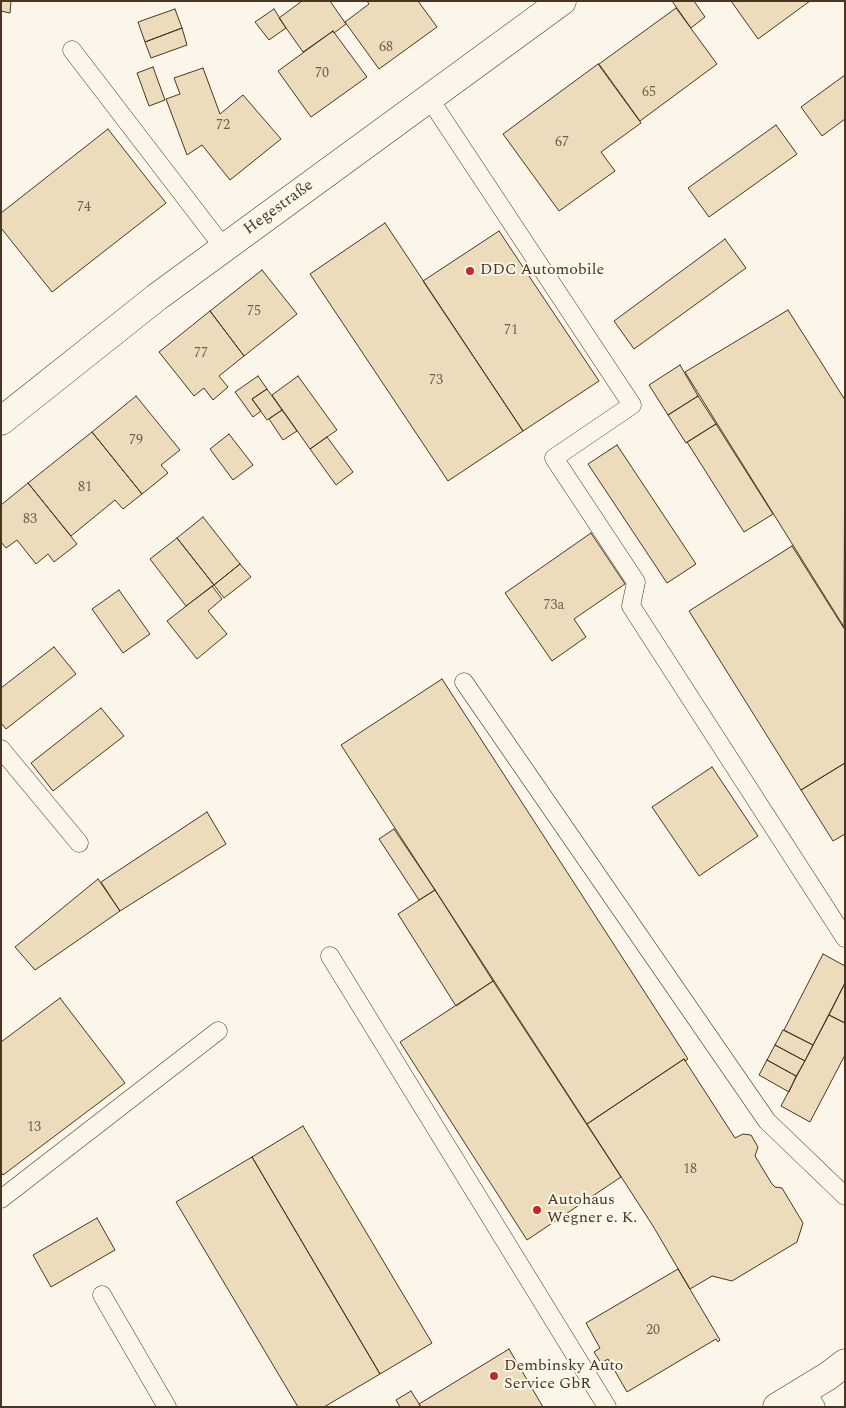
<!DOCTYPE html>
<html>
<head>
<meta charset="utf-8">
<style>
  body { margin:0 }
  #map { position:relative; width:846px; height:1408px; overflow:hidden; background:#fbf6e9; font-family:Spectral,serif }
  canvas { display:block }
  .frame { position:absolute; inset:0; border:2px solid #4a3520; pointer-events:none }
</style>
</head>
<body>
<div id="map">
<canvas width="846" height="1408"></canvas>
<div class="frame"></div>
</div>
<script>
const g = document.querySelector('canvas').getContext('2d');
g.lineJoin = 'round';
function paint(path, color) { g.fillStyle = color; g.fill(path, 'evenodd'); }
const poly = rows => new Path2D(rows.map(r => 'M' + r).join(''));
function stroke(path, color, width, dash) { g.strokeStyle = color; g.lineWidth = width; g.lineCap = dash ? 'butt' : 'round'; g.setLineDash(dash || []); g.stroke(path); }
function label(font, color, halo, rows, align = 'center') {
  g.font = font + ' Spectral,serif'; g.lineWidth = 4; g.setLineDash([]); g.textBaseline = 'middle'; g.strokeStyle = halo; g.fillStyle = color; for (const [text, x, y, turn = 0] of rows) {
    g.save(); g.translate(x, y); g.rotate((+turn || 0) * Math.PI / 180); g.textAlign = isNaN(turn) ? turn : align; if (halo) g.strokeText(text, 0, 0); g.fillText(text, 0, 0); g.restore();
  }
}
const building = poly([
  [1,1,11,1,10,13,1,11,1,1],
  [302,1,330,1,346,24,334,33,333,31,303,52,279,18,302,1],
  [367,1,418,1,437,27,379,69,345,22,369,4,367,1],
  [672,1,694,1,705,17,691,28,672,1],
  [731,1,810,1,758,39,731,1],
  [676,8,717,64,640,121,599,64,676,8],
  [175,9,182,28,145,42,138,22,175,9],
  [274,9,286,28,269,40,255,22,274,9],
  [182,28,187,45,151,58,145,42,182,28],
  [333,31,367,77,311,117,278,71,333,31],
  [598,64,641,123,601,152,615,171,559,211,503,134,598,64],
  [153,67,165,100,149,106,137,73,153,67],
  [203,68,220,114,243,95,281,139,230,180,202,145,187,155,166,99,180,94,174,78,203,68],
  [845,75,845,119,822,136,801,107,845,75],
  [776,125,797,154,709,217,688,188,776,125],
  [108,129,166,203,52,292,1,228,1,213,108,129],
  [385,223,523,431,448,481,310,274,385,223],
  [499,231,599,381,523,431,423,281,499,231],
  [725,239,746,268,634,349,614,321,725,239],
  [262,270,297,314,244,356,210,311,262,270],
  [788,310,845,400,844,627,685,372,788,310],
  [210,311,244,356,219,376,228,387,213,400,204,388,194,396,159,352,210,311],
  [680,365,698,396,668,415,649,385,680,365],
  [258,376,267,389,252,399,261,411,253,417,235,392,258,376],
  [298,376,337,430,310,449,272,395,298,376],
  [267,389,282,410,267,420,252,399,267,389],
  [136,396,180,450,161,465,168,473,142,494,92,432,136,396],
  [698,396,716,424,686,443,668,415,698,396],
  [282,410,297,431,283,440,269,419,282,410],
  [716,424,773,514,744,532,687,442,716,424],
  [92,432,142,494,123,509,115,500,71,536,28,483,92,432],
  [229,434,253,465,233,480,210,449,229,434],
  [327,437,353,472,336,485,310,449,327,437],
  [617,445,696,564,667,583,588,464,617,445],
  [28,483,77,544,54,562,48,554,36,564,17,540,6,548,1,542,1,505,28,483],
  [203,517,240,564,214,585,177,538,203,517],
  [591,533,625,584,574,619,586,637,552,661,505,593,591,533],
  [177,538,214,585,186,606,150,559,177,538],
  [792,546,845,630,845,763,801,790,689,611,792,546],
  [240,564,251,577,224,598,214,585,240,564],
  [212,586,222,599,208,611,227,634,197,659,167,621,212,586],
  [119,590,150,634,123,653,92,609,119,590],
  [54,647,76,674,6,729,1,723,1,688,54,647],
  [442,679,688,1059,685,1061,684,1059,587,1124,341,745,442,679],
  [101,708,124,736,53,791,31,763,101,708],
  [845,763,845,834,833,841,801,790,845,763],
  [712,767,758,836,699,876,652,807,712,767],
  [207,812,226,844,120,911,101,882,207,812],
  [394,829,435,890,419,900,379,839,394,829],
  [98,879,120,911,35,970,15,947,98,879],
  [435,890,493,981,456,1006,398,914,435,890],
  [823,954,845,966,845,983,813,1045,784,1030,823,954],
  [493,981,621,1177,527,1240,400,1042,493,981],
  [845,983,845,1023,829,1015,845,983],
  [60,998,125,1083,3,1175,1,1172,1,1042,60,998],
  [829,1015,845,1023,845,1055,810,1122,781,1106,829,1015],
  [783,1030,813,1045,805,1061,775,1045,783,1030],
  [775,1045,805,1061,796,1076,767,1060,775,1045],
  [684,1059,735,1138,743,1134,751,1135,758,1147,755,1156,772,1184,775,1187,782,1188,803,1223,797,1242,732,1281,712,1276,690,1289,653,1226,587,1124,684,1059],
  [767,1060,796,1076,789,1092,759,1075,767,1060],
  [303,1126,432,1343,380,1374,252,1157,303,1126],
  [252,1157,380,1374,324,1407,298,1407,176,1202,252,1157],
  [97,1218,115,1250,51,1287,33,1255,97,1218],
  [678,1269,720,1340,718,1342,716,1339,627,1392,608,1359,601,1363,594,1352,600,1348,586,1323,678,1269],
  [509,1349,543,1407,421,1407,419,1404,509,1349],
  [411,1391,421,1407,400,1407,396,1400,411,1391]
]);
paint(building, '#ecdcbc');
stroke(building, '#4a3520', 1);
const service = poly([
  [72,50,224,248],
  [429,98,632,405,554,458,636,582,631,606,845,938],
  [464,682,767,1121,845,1196],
  [1,749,79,843],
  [330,956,607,1407],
  [1,1199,218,1031],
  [102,1295,167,1407],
  [805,1389,816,1407]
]);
const minor = poly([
  [1,421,157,297,562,1],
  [777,1407,828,1376,845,1363]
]);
stroke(service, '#4a3520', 19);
stroke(minor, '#4a3520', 29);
stroke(service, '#fbf6e9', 18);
stroke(minor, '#fbf6e9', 28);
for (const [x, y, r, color] of [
  [470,271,5,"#c62828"],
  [537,1210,5,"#c62828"],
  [494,1376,5,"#c62828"]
]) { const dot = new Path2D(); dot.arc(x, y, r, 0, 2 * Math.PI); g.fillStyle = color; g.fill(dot); stroke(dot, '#fbf6e9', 2); }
label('14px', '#725f47', null, [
  ["68",386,48],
  ["70",322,74],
  ["65",649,93],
  ["72",223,126],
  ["67",562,143],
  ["74",84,208],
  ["75",254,312],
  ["71",511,331],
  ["77",201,354],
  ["73",436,381],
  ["79",136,441],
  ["81",85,488],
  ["83",30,520],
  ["73a",554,606],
  ["13",34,1128],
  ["18",690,1170],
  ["20",653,1331]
]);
label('16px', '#4a3520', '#fbf6e9', [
  ["Hegestraße",279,208,-36]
]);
label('16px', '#4a3520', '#fbf6e9', [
  ["DDC Automobile",480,271],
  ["Autohaus",547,1201],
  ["Wegner e. K.",547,1219],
  ["Dembinsky Auto",504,1367],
  ["Service GbR",504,1385]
], 'left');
</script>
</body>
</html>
